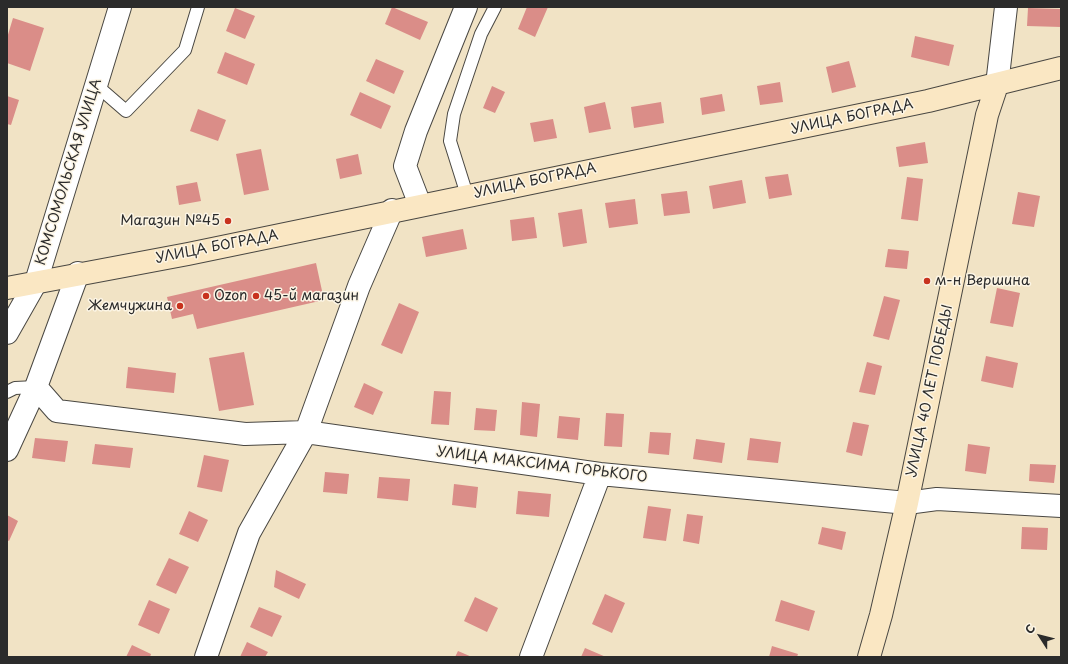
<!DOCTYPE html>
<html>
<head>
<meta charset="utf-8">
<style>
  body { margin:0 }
  #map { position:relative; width:1068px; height:664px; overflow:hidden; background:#f1e3c5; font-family:"Playpen Sans",sans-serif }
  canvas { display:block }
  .frame { position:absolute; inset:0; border:8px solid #2b2b2b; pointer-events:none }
  .north { position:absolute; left:1020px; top:616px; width:40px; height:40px; -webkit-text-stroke:3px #fcf5e5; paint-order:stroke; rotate:306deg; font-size:11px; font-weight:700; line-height:16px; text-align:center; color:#2b2b2b }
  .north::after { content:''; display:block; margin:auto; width:14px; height:18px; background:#2b2b2b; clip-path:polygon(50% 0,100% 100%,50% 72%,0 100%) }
</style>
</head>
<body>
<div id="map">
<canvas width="1068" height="664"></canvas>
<div class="frame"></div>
<div class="north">С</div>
</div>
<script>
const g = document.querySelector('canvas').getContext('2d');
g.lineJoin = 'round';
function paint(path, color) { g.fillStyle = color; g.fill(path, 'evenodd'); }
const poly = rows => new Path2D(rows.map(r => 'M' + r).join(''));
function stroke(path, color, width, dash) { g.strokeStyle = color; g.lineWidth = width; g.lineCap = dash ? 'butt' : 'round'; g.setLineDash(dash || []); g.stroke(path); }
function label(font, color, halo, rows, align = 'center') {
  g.font = font + ' "Playpen Sans",sans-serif'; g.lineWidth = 3; g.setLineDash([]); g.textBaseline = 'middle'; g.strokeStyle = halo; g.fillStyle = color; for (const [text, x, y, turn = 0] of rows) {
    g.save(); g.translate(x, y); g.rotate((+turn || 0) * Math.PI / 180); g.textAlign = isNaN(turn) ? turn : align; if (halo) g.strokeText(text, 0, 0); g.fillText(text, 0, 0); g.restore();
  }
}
paint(poly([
  [392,7,428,22,420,40,385,24],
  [527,7,548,7,535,37,518,29],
  [235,8,255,16,245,39,226,31],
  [1028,8,1061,9,1061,27,1027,26],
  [13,18,44,28,30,71,7,63,7,38],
  [915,36,954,45,949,66,911,57],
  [225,52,255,64,247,85,217,73],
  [376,59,404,71,394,94,366,81],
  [849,61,856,87,832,93,826,67],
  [780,82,783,102,760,105,757,86],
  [492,86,505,92,495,113,483,108],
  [360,92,391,106,381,129,350,115],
  [722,94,725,111,702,115,700,98],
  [7,96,19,100,11,125,7,124],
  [605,102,611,129,589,133,584,107],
  [661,102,664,123,634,128,631,107],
  [198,109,226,120,218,141,190,131],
  [553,119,557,138,534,142,530,123],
  [925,142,928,163,899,167,896,147],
  [261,149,269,190,244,195,236,154],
  [358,154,362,174,340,179,336,159],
  [788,174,792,195,769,199,765,177],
  [907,177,923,179,918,221,901,219],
  [742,180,746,203,713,209,709,186],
  [197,182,201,201,179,205,176,186],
  [687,191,690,213,664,216,661,194],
  [1018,192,1040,196,1034,227,1012,224],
  [635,199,638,224,609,228,605,203],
  [582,209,587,243,563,247,558,213],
  [534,217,537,238,512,241,510,220],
  [463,229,467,249,426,257,422,237],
  [888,249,909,251,907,269,885,267],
  [316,263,324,300,197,329,193,314,172,319,167,297],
  [997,288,1020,293,1013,327,990,323],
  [884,296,900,300,889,340,873,336],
  [399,303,419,312,402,354,381,345],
  [244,352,254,405,219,411,209,358],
  [986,356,1018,363,1013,388,981,381],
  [867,362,882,366,875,395,859,392],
  [128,367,176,373,174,393,126,388],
  [364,383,383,392,373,415,354,407],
  [434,391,451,392,449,425,431,424],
  [522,402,540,404,537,437,520,435],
  [476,408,497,410,495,431,474,430],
  [606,413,624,414,622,447,604,446],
  [559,416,580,418,578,440,557,438],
  [853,422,869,425,862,456,846,452],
  [650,432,671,433,669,455,648,453],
  [35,438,68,441,65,462,32,458],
  [750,438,781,442,778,463,747,460],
  [696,439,725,443,722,463,693,459],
  [95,444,133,448,130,468,92,464],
  [968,444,990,447,986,474,965,471],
  [204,455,229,460,222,492,197,487],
  [1030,464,1056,465,1054,483,1029,481],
  [325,472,349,474,347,494,323,492],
  [379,477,410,479,408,501,377,498],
  [454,484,478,487,476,508,452,505],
  [518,491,551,494,549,517,516,514],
  [648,506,671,509,666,541,643,538],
  [189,511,208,520,198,542,179,534],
  [687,514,703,516,699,544,683,541],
  [7,515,18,521,9,541,7,540],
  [822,527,846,532,842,550,818,544],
  [1022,527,1048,528,1047,550,1021,549],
  [169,558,189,567,176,594,156,585],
  [276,570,306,584,299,599,274,587],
  [605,594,625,603,612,633,592,624],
  [475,597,498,608,487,632,464,621],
  [149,600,170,609,159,634,138,625],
  [781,600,815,611,809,631,775,621],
  [259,607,282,616,272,637,250,627],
  [247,642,268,652,265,657,240,657],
  [132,645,151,654,150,657,126,657],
  [772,646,798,654,797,657,769,657],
  [585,648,606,657,581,657],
  [458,651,472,657,455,657]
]), '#da8d88');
const service = poly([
  [96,85,126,111,185,50,198,7],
  [467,195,450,141,454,114,481,34,495,7],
  [7,392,15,388,36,387]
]);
const minor = poly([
  [997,85,1006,7],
  [420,205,405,166,416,131,466,7],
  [7,333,36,282,120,7],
  [36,387,57,411,245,434,306,432,600,474,907,503,937,499,1061,506],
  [7,450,36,387,78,273],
  [206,657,249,533,306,432,359,286,392,210],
  [531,657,600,474]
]);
const secondary = poly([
  [7,288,188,254,928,101,1061,68],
  [869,657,881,615,907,503,987,115,997,85]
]);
stroke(service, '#494742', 14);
stroke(minor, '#494742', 24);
stroke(secondary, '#494742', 24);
stroke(service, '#fff', 12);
stroke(minor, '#fff', 22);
stroke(secondary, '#fae7c3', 22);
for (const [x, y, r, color] of [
  [228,221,4,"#c8321e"],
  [927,281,4,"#c8321e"],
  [206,296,4,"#c8321e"],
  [256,296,4,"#c8321e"],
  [180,306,4,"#c8321e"]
]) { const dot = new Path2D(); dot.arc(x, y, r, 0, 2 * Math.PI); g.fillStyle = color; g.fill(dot); stroke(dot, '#fcf5e5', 1.5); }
label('14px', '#2b2b2b', '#fcf5e5', [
  ["УЛИЦА БОГРАДА",852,117,-12],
  ["КОМСОМОЛЬСКАЯ УЛИЦА",69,172,-73],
  ["УЛИЦА БОГРАДА",535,181,-12],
  ["УЛИЦА БОГРАДА",217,247,-11],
  ["УЛИЦА 40 ЛЕТ ПОБЕДЫ",930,391,-78],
  ["УЛИЦА МАКСИМА ГОРЬКОГО",542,465,7]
]);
label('14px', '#2b2b2b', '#fcf5e5', [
  ["Магазин №45",220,221,"right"],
  ["м-н Вершина",935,281],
  ["Ozon",214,296],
  ["45-й магазин",264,296],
  ["Жемчужина",172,306,"right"]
], 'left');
</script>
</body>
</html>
